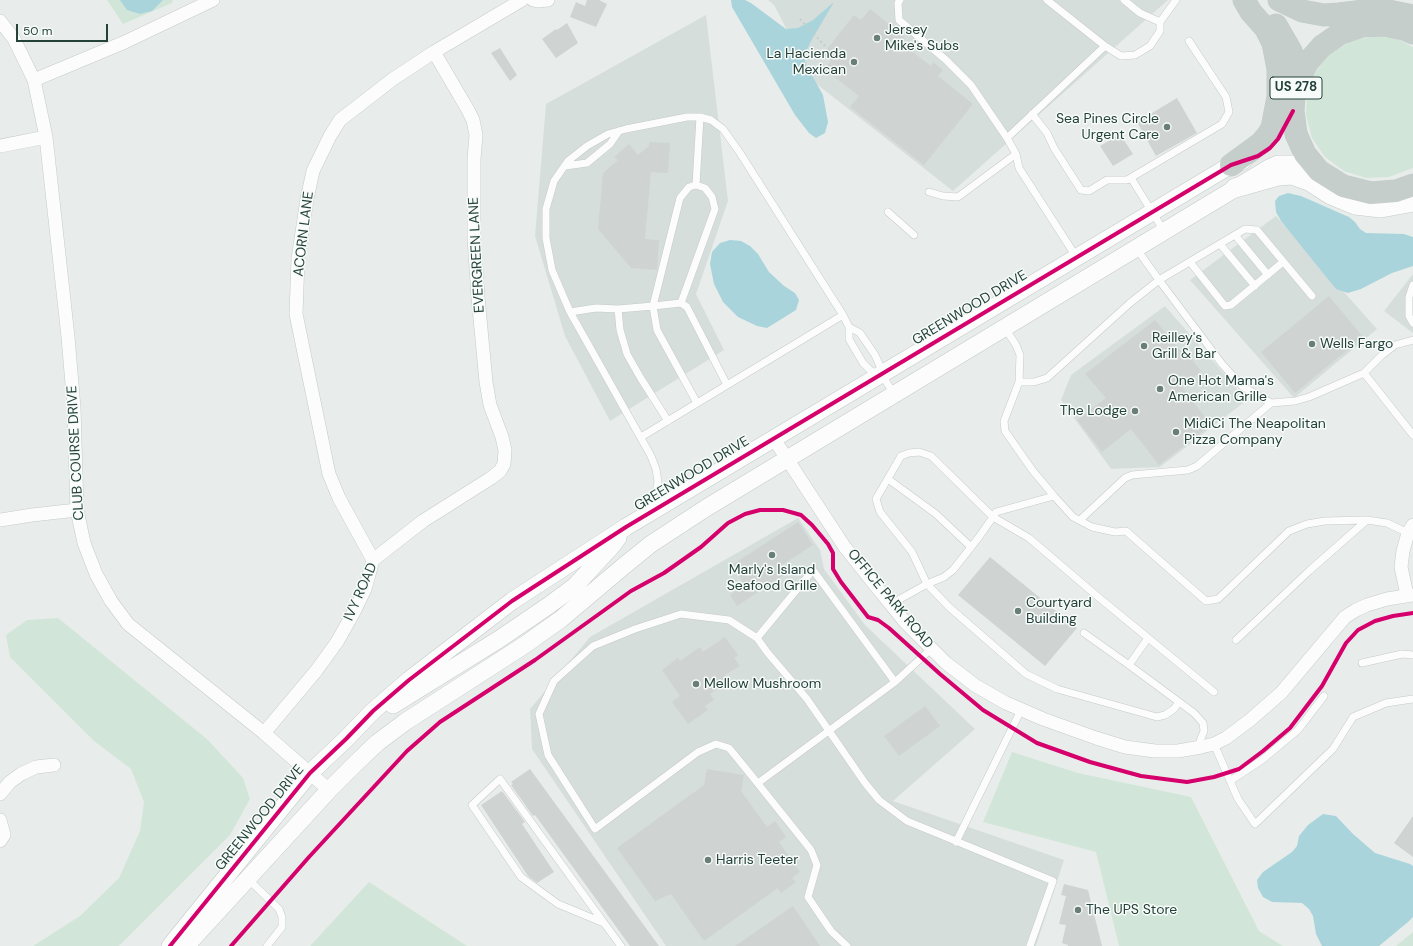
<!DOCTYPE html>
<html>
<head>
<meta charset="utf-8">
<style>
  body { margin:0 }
  #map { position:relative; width:1413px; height:946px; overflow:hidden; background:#e8edeb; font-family:"DM Sans",sans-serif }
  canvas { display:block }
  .scale { position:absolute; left:16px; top:24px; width:92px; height:18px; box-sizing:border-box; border:2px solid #24423a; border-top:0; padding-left:5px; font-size:12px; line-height:14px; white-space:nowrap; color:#24423a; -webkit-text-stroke:3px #f7fbf9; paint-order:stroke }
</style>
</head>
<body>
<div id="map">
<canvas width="1413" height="946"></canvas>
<div class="scale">50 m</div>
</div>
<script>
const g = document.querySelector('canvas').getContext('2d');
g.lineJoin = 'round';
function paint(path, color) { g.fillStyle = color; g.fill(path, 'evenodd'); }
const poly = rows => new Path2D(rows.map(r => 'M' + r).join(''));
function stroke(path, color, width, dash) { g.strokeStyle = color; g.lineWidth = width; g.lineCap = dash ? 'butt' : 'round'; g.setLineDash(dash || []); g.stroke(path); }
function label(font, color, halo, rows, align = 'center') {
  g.font = font + ' "DM Sans",sans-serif'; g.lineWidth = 3; g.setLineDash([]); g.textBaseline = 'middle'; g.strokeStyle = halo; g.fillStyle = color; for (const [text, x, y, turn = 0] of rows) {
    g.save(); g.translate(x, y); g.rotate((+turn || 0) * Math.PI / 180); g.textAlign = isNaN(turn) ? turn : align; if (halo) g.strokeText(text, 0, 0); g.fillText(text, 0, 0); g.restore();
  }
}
paint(poly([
  [768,0,1168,0,953,191,814,82,774,5],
  [706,15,728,201,696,294,724,350,610,421,565,336,535,236,546,104],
  [1276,216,1377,329,1294,398,1190,280],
  [1413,274,1413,333,1384,311],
  [1165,306,1247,400,1160,467,1111,469,1061,400,1071,375],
  [798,518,820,550,824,569,865,625,975,729,893,801,1064,860,1036,946,666,946,532,749,530,709,590,637]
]), '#d6dedb');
paint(poly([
  [107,0,173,0,172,3,123,24],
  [1375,36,1398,39,1413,47,1413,168,1389,177,1366,178,1344,171,1325,157,1312,138,1306,115,1307,92,1316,71,1331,53,1351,41],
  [58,618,208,740,243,778,250,799,230,835,119,946,33,946,80,916,119,878,140,831,144,802,131,769,94,741,10,657,6,635,27,620],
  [1012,752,1078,773,1191,797,1259,931,1283,946,1119,946,1096,852,983,822],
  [369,882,467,946,310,946],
  [1413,932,1413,946,1396,946]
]), '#d1e6d8');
paint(poly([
  [120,0,163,0,152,11,140,14,127,10],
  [731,0,745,0,751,3,786,29,798,28,813,20,834,2,811,41,805,54,805,63,823,95,828,122,825,133,816,138,809,133,795,115,732,7],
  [1288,193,1301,196,1349,217,1355,222,1360,229,1366,233,1404,234,1413,237,1413,266,1392,273,1361,289,1348,293,1336,289,1281,221,1276,212,1275,201,1279,196],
  [730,240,741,241,750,246,758,254,769,272,784,286,795,293,799,300,796,310,767,328,757,326,738,317,723,302,714,284,710,264,712,252,720,243],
  [1323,814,1336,816,1353,834,1375,853,1410,864,1413,866,1413,917,1408,922,1379,946,1322,946,1316,934,1313,916,1309,909,1302,903,1272,902,1263,897,1258,888,1257,880,1263,872,1292,852,1297,846,1299,836,1308,825]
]), '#a9d4db');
paint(poly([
  [587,0,599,0,607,4,596,27,570,17,576,2,585,6],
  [870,9,905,37,901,43,931,66,933,62,943,70,938,76,973,104,924,165,850,107,859,96,824,69,831,61,823,54,854,15,861,20],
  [567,23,578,43,556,58,542,39,556,29,557,30],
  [500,48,517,75,510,81,491,53],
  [1177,98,1197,133,1156,156,1137,122],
  [1120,134,1133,154,1113,166,1100,146],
  [649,142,670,143,668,173,651,172,645,239,659,240,657,270,631,268,598,229,603,173,618,160,614,157,629,144,638,155,649,146],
  [1329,296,1363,337,1295,393,1261,352],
  [1155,320,1183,354,1186,352,1201,371,1182,387,1211,425,1159,465,1131,429,1102,452,1077,420,1106,398,1085,374],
  [798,522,813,545,779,567,784,575,737,606,730,595,745,585,732,565],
  [990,557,1077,628,1045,666,958,595],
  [725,637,738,655,734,658,740,666,725,675,729,681,710,694,714,700,705,706,708,710,688,724,672,702,680,696,662,670,678,658,680,661,700,647,703,652],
  [925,706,940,726,899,756,884,736],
  [530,769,659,946,630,946,535,815,533,816,511,785,513,784,511,782],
  [707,769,744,775,741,791,767,827,775,821,786,837,779,842,800,872,792,878,796,882,781,893,778,888,704,941,671,894,655,901,617,848,704,785],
  [502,791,525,822,522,824,554,872,537,883,528,876,481,805],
  [1413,816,1413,857,1394,843],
  [1064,884,1088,890,1102,946,1068,946,1068,945,1062,943,1066,925,1059,924,1066,896,1061,895],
  [793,906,820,946,735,946]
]), '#cfd4d2');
const service = poly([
  [900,0,898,3,899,20,946,60,971,85,1007,138,1105,46,1121,56,1135,55,1150,46,1160,31,1160,22,1176,0],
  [1047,0,1105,46],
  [1124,0,1140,13,1160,22],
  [1032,114,1047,133,1054,148,1081,190,1089,191,1107,180,1127,180,1222,124,1229,112,1226,97,1189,41],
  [1007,138,1016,154,1019,168,1077,258],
  [565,166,587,163,610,144,619,131],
  [1131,178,1164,231],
  [696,185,705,188,712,197,715,209,681,303,687,307,727,385],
  [929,192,943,196,958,197,1016,154],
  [888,212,914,235],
  [1235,235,1268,275],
  [1220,244,1255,286],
  [1136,248,1159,280,1245,229,1257,230,1312,296],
  [1190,262,1225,306,1231,305,1283,262],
  [1413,285,1409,297,1409,316,1413,323],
  [681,303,653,306,657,330,697,403],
  [618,309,620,330,627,354,640,377,668,421],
  [570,312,596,308,618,309,653,306,680,198,689,187,696,185,700,117],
  [849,327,860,333,875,355,880,366,881,374,895,395],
  [1005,328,1016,345,1020,355,1019,382,1034,382,1047,378,1130,303,1159,280,1222,364,1242,386,1271,403,1295,401,1309,397,1364,373],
  [1413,340,1395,345,1382,355,1364,373,1413,435],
  [1019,382,1004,421,1005,431,1033,471,1054,496],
  [641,437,843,315],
  [888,479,936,514,971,547],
  [647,510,656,492,658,482,656,469,651,456,570,312,552,270,546,238,546,209,554,181,568,161,587,146,608,134,626,129,687,117,700,117,711,120,723,129,740,153,843,315,849,327,849,339,863,363,871,371,879,374],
  [1080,520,1125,478,1132,475,1188,470,1197,466,1271,403],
  [892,606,900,599,927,584,949,607,1026,674,1057,689,1157,717,1165,715,1174,709,1179,702],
  [1084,633,1129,665],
  [757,638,813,570,895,682],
  [1148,638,1129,665,1194,713,1203,723,1204,731,1200,741,1201,747],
  [1236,640,1309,571,1367,520,1387,523,1408,533],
  [1362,663,1402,654,1413,655],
  [1214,692,1097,596,1029,538,993,517,931,456,919,452,909,453,901,456,876,499,880,512,912,552,927,584,944,577,953,570,979,537,993,517,996,512,1054,496,1073,517,1092,527,1115,532,1126,531,1206,601,1218,599,1289,531,1307,524,1325,521,1367,520],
  [1214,744,1238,799,1255,824,1333,749,1353,717,1386,703,1413,699],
  [1230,781,1262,760,1298,730,1324,696],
  [758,783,895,682,931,649],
  [956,842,1021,710],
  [248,879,279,909,282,917,282,927,267,946],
  [604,923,558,904,521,877,472,805,500,779,604,923,621,946],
  [847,946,831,931,808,897,817,865,811,850,747,770,729,748,716,744,698,752,595,829,548,755,539,714,554,681,593,646,635,629,681,614,729,620,757,638,767,652,807,699,865,783,879,800,907,821,1053,881,1030,946]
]);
const minor = poly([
  [533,0,538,1,548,0],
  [0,21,14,39,34,80,46,137,68,337,74,408,77,510,84,543,96,574,111,601,128,624,264,733,329,790],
  [34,80,125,42,213,0],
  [0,146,46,137],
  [774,439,844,546,875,585,905,622,946,663,976,686,1006,703,1043,719,1096,738,1125,747,1155,751,1178,751,1201,747,1214,744,1226,738,1250,720,1281,693,1345,617,1356,610,1367,605,1387,599,1413,595],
  [0,520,32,515,77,510],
  [373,560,339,498,329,474,296,314,298,259,307,199,313,171,330,136,340,120,393,79,434,52,522,0],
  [1407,595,1401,567,1403,551,1408,533,1413,525],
  [264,733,316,671,337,642,355,610,365,589,373,560,423,521,491,478,500,471,504,464,505,450,502,437,490,405,486,382,478,297,474,239,474,159,476,135,473,120,468,110,434,52],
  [0,794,10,782,21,774,36,767,54,765],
  [0,820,4,835,0,841]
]);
const tertiary = poly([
  [393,705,498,640,548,606,575,586,611,547,618,538],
  [170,946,310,773,346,739,373,711,409,680,512,601,626,527,1231,165,1243,161],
  [186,946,329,790,356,763,377,743,405,722,526,644,561,619,625,565,651,544,706,508,1269,168,1278,164,1313,164]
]);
const secondary = poly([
  [1235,188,1278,176,1292,175,1309,181,1331,195,1355,205,1381,208,1413,202]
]);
const trunk = poly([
  [1279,0,1302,11,1324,15,1339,14,1379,9,1413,16],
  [1276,25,1291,51,1295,63,1297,83],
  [1413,33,1404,29,1383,25,1362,26,1341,33,1322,46,1307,63,1297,83,1294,97,1293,111,1296,134,1305,154,1319,171,1343,186,1371,193,1396,191,1413,185],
  [1231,165,1261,143,1267,136,1272,128,1278,97,1278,69,1273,43,1266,29,1251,12,1244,0]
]);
stroke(service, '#c5cac8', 8);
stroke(minor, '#c5cac8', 14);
stroke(tertiary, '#c5cac8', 18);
stroke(secondary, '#c3cbc8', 20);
stroke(trunk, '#c3ccc9', 23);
stroke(poly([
  [800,19,825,46]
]), '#c3ccca', 2, [2, 3]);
stroke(service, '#fcfcfc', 7);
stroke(minor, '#fcfcfc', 13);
stroke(tertiary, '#fcfcfc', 17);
stroke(secondary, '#fcfcfc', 19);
stroke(trunk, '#c6cecc', 22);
stroke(poly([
  [170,946,310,773,346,739,373,711,409,680,512,601,626,527,1231,165,1258,156,1270,148,1278,139,1293,111],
  [231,946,309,857,407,751,440,722,535,660,631,591,664,573,701,547,728,523,745,514,760,510,783,510,801,515,812,525,828,544,833,553,833,569,841,582,868,617,878,620,889,628,940,674,983,710,1037,743,1090,762,1141,776,1187,782,1214,777,1239,769,1263,751,1290,728,1322,686,1346,643,1358,630,1375,621,1393,616,1413,613]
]), '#d6006c', 4);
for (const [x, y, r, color] of [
  [877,38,4,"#697e78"],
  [854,62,4,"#697e78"],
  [1167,127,4,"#697e78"],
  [1312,344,4,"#697e78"],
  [1144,346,4,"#697e78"],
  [1160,389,4,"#697e78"],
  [1135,411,4,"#697e78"],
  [1176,432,4,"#697e78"],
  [772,555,4,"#697e78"],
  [1018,611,4,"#697e78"],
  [696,684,4,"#697e78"],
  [708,860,4,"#697e78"],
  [1078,910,4,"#697e78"]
]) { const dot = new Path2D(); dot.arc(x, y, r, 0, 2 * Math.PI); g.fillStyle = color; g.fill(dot); stroke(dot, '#f7fbf9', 1.5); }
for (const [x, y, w] of [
  [1296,88,52]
]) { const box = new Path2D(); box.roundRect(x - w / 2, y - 11, w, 22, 3); g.fillStyle = '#f7fbf9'; g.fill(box); stroke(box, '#24423a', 1); }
label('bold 13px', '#24423a', null, [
  ["US 278",1296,88]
]);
label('14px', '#24423a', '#f7fbf9', [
  ["Jersey",885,30],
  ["Mike's Subs",885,46],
  ["La Hacienda",846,54,"right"],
  ["Mexican",846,70,"right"],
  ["Sea Pines Circle",1159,119,"right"],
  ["Urgent Care",1159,135,"right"],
  ["Reilley's",1152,338],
  ["Grill & Bar",1152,354],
  ["Wells Fargo",1320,344],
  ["One Hot Mama's",1168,381],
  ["American Grille",1168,397],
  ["The Lodge",1127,411,"right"],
  ["MidiCi The Neapolitan",1184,424],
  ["Pizza Company",1184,440],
  ["Marly's Island",772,570,"center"],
  ["Seafood Grille",772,586,"center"],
  ["Courtyard",1026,603],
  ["Building",1026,619],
  ["Mellow Mushroom",704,684],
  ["Harris Teeter",716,860],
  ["The UPS Store",1086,910]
], 'left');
label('14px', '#24423a', '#f7fbf9', [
  ["ACORN LANE",304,234,-83],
  ["EVERGREEN LANE",477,255,-93],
  ["GREENWOOD DRIVE",970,308,-31],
  ["CLUB COURSE DRIVE",76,453,-93],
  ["GREENWOOD DRIVE",692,474,-31],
  ["IVY ROAD",361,592,-66],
  ["OFFICE PARK ROAD",890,599,50],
  ["GREENWOOD DRIVE",260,818,-51]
]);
</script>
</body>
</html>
